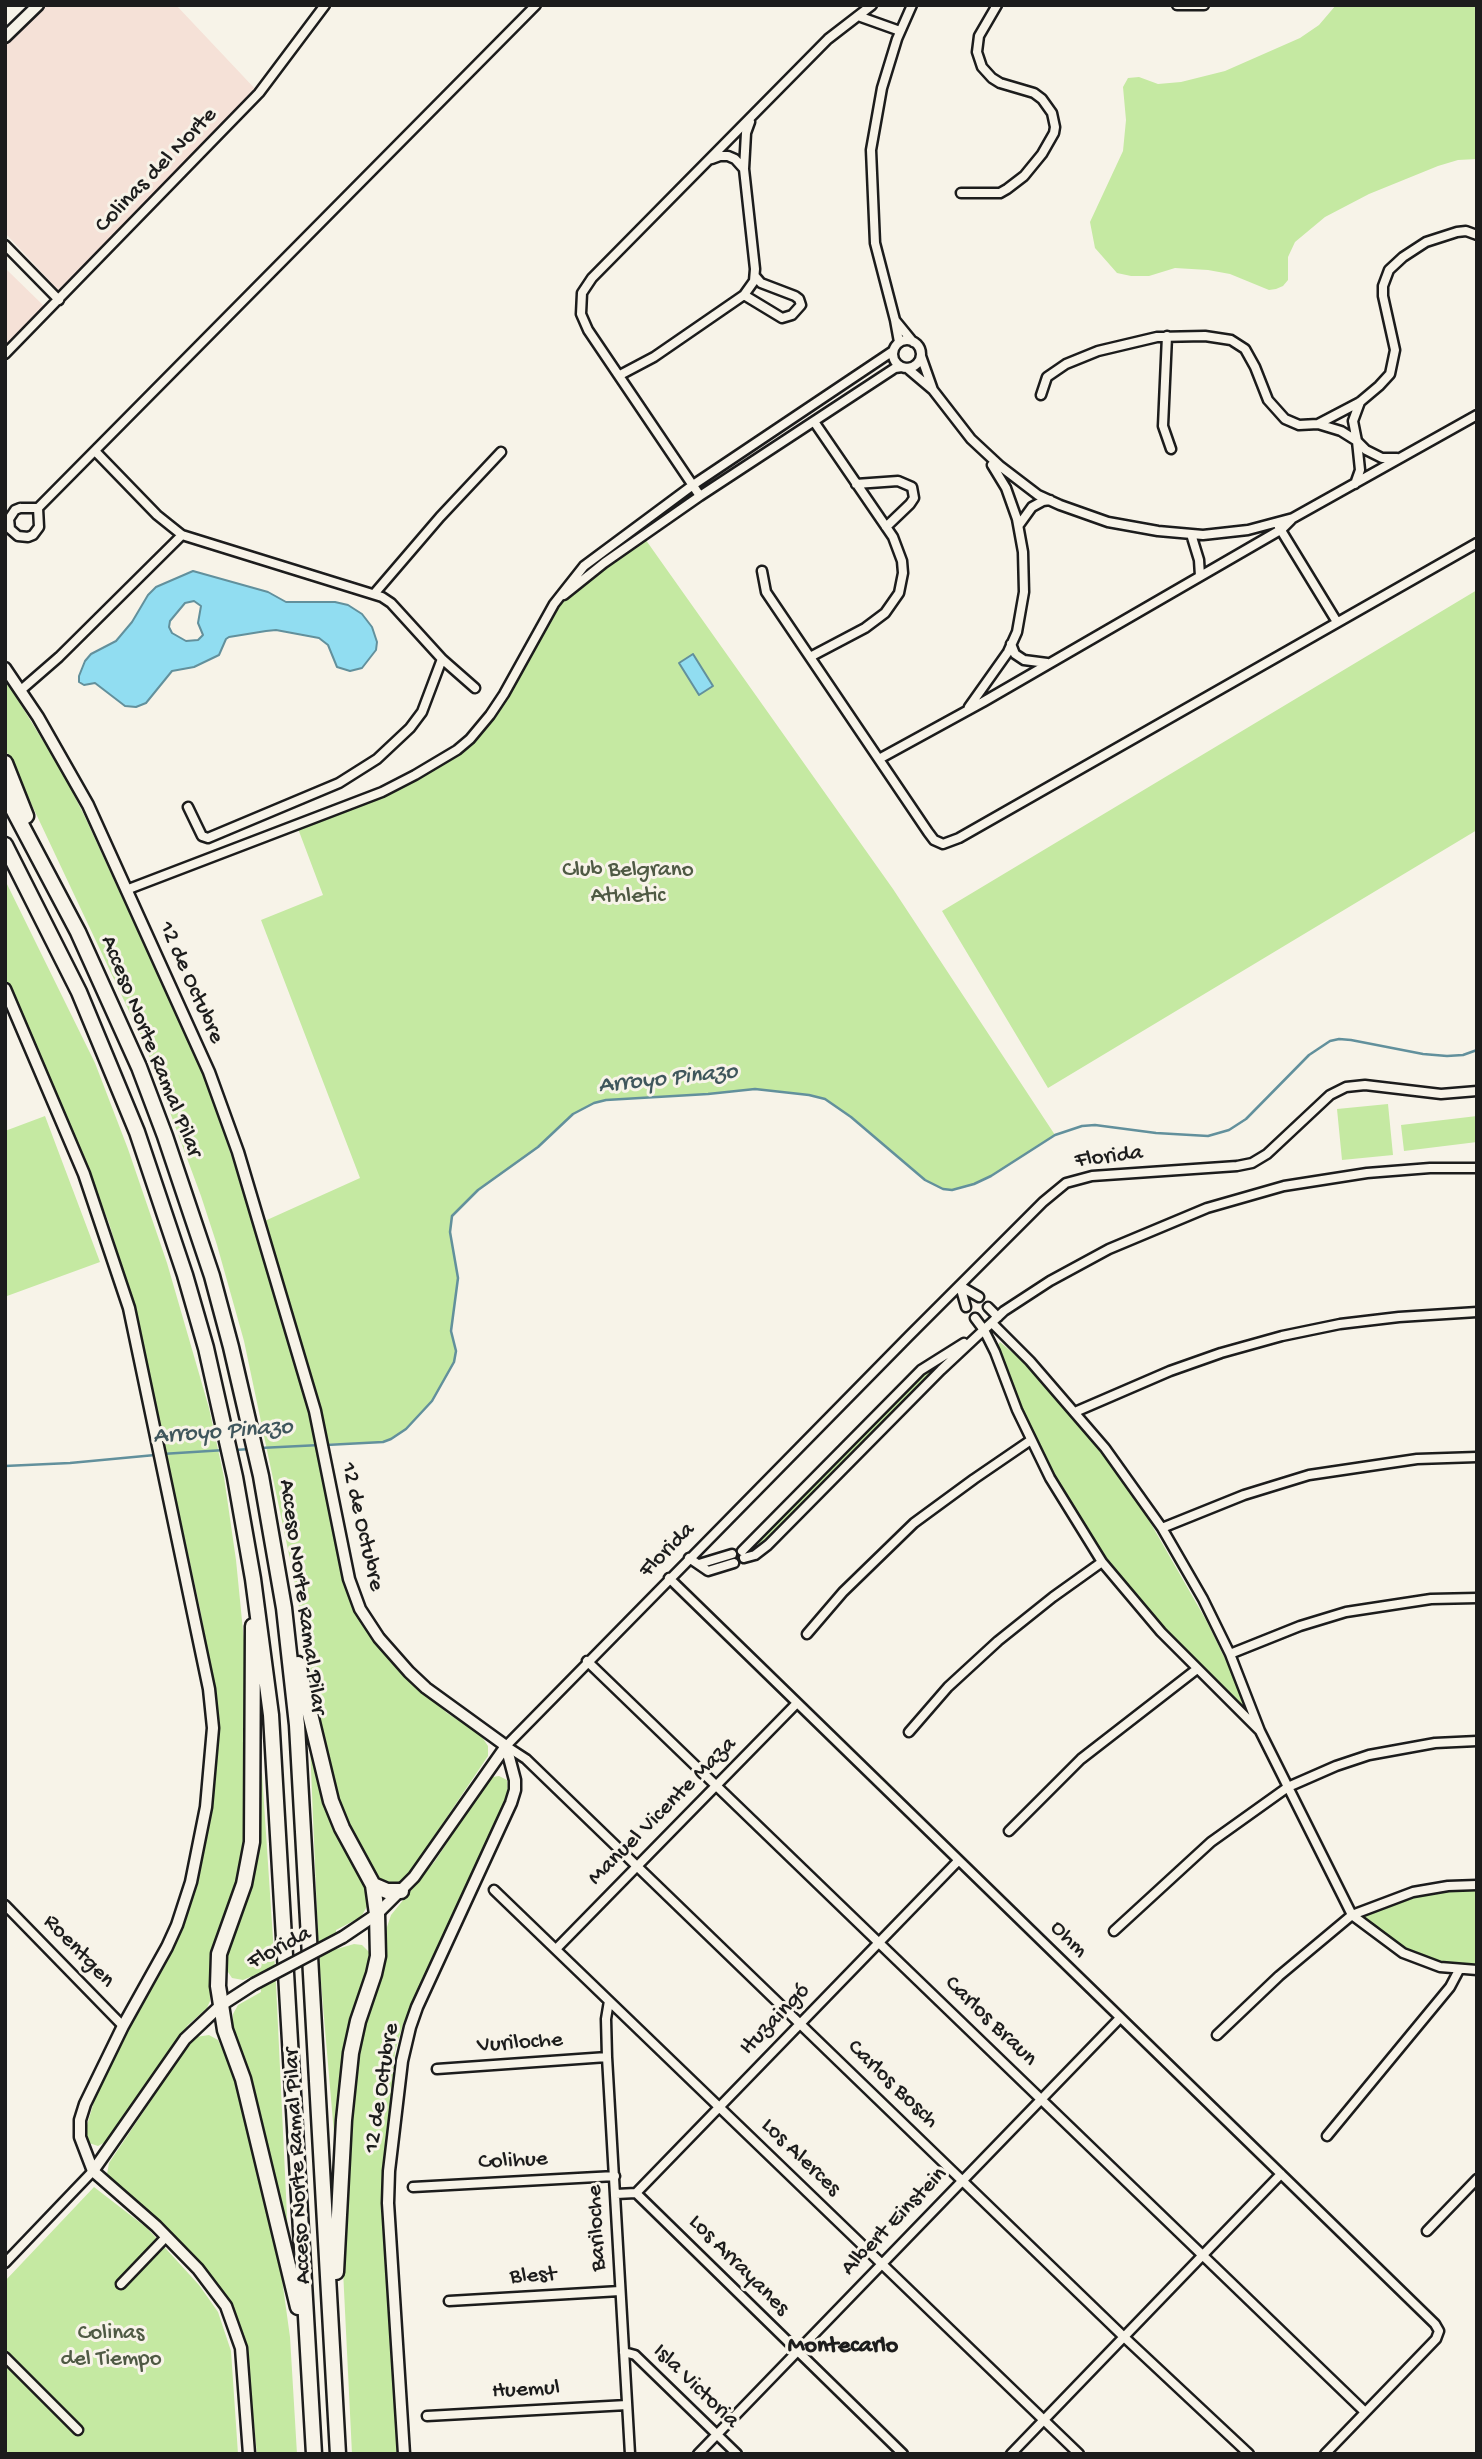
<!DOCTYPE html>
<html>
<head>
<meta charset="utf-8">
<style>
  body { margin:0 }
  #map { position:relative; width:1482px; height:2459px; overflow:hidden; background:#f7f3e8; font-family:"Gochi Hand",sans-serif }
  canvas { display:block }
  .frame { position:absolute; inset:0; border:7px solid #1c1c1c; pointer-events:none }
</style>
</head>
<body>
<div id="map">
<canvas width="1482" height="2459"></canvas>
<div class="frame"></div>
</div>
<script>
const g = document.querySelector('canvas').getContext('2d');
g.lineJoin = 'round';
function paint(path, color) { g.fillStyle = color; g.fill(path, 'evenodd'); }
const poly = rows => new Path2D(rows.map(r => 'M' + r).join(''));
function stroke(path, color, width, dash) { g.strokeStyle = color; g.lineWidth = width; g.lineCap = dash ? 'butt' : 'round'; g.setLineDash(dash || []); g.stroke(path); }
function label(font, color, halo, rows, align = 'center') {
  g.font = font + ' "Gochi Hand",sans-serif'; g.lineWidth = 6; g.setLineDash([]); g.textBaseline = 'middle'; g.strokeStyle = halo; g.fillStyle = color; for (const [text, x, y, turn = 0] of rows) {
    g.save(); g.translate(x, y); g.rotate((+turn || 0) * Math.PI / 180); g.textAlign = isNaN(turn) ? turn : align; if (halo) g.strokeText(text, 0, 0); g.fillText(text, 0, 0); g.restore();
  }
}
paint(poly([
  [45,5,176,5,259,93,63,295,5,233,5,46],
  [5,268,46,308,5,350]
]), '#f5e1d7');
paint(poly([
  [1336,5,1477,5,1477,159,1458,160,1438,166,1369,194,1325,217,1295,242,1288,257,1288,280,1283,286,1276,289,1269,290,1230,274,1208,270,1175,268,1149,276,1131,276,1117,273,1095,248,1090,222,1123,151,1126,120,1123,87,1128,78,1139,77,1158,84,1181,82,1225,71,1300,38,1319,25],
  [643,536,893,889,1055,1135,991,1176,974,1184,952,1190,943,1189,925,1180,851,1116,825,1099,809,1095,755,1089,708,1094,606,1100,594,1103,573,1114,538,1147,478,1190,452,1216,450,1232,458,1278,451,1331,456,1351,454,1362,432,1401,406,1429,391,1439,383,1442,322,1444,258,1224,360,1178,261,920,323,895,297,826,415,775,476,732,554,604],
  [1477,590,1477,830,1048,1088,942,911],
  [5,679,64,775,85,817,206,1080,245,1197,310,1413,341,1572,352,1605,368,1632,401,1672,447,1713,480,1734,488,1746,488,1756,412,1869,401,1882,396,1884,389,1886,377,1879,344,1817,323,1736,291,1564,244,1341,217,1245,201,1196,145,1045,5,748],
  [5,880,95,1063,128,1149,167,1263,209,1408,224,1477,236,1560,247,1671,248,1830,239,1884,216,1937,211,1957,210,2001,207,2008,188,2025,169,2050,109,2140,98,2146,89,2143,85,2132,98,2088,181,1930,196,1889,213,1796,217,1753,216,1697,200,1609,152,1389,122,1267,109,1223,64,1111,5,979],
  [1388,1104,1393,1155,1342,1160,1337,1109],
  [45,1116,100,1262,7,1296,5,1131],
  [1477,1116,1477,1142,1404,1151,1401,1125],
  [1000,1342,1019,1358,1065,1409,1111,1464,1146,1515,1206,1620,1235,1679,1246,1706,1246,1710,1159,1625,1103,1557,1076,1517,1022,1413,999,1352,998,1345],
  [931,1368,934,1371,930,1376,761,1547,758,1546,758,1541,917,1379],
  [309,1722,367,1888,369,1903,361,1917,336,1930,337,1949,354,1944,362,1945,370,1953,371,1958,335,2145,319,1960],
  [262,1773,276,1984,288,2237,233,2036,233,2014,238,2005,261,1992,260,1973,243,1980,232,1978,226,1969,225,1959,259,1775],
  [499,1776,507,1780,508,1794,494,1831,403,2024,395,2052,382,2194,401,2454,352,2454,343,2270,344,2197,354,2067,369,2006,385,1964,387,1927,391,1915,435,1861,488,1781,493,1777],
  [1477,1889,1477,1966,1438,1963,1414,1954,1390,1941,1363,1920,1366,1911,1388,1903,1449,1890],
  [209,2035,218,2040,239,2085,276,2236,290,2337,297,2454,257,2454,245,2340,233,2308,215,2280,172,2234,148,2210,115,2186,107,2174,109,2163,191,2041,196,2037],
  [94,2187,147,2228,199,2285,218,2312,231,2351,238,2454,5,2454,5,2281]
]), '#c5e9a2');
const water = poly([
  [193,571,268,592,286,602,335,602,348,605,362,614,372,627,377,642,376,650,362,668,350,671,337,667,328,645,319,638,276,630,266,631,229,637,226,639,219,655,194,667,172,671,146,703,136,707,125,706,95,683,84,685,79,682,79,676,85,661,91,654,116,641,132,622,148,595,156,587,193,571],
  [194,601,201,606,198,623,203,635,198,640,186,641,172,633,169,627,170,621,185,603,194,601],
  [693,654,713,686,699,695,679,663,693,654]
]);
paint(water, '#91ddf1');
stroke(water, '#62909c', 2);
stroke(poly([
  [326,1445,383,1442,391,1439,406,1429,432,1401,454,1362,456,1351,451,1331,458,1278,450,1232,452,1216,478,1190,538,1147,573,1114,594,1103,606,1100,708,1094,755,1089,809,1095,825,1099,851,1117,925,1180,943,1189,952,1190,974,1184,991,1176,1055,1135,1082,1126,1095,1125,1156,1133,1208,1136,1229,1130,1246,1119,1309,1055,1330,1041,1339,1039,1351,1040,1423,1054,1447,1056,1463,1055,1477,1050],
  [260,1448,320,1445],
  [235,1450,250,1449],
  [162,1454,225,1450],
  [5,1466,70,1463,155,1455]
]), '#62909c', 2.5);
const minor = poly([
  [1177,5,1204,5],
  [858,16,900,31],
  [712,159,720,156,728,156,735,159,744,169,746,133,750,122],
  [961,193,1000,193,1007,189,1024,176,1042,154,1054,133,1055,127,1052,113,1042,99,1034,93,1000,83,992,78,982,67,977,52,979,36,997,5],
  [5,245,59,300],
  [744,295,782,318,792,315,801,305,799,299,795,296,761,283,755,276],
  [895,320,875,243,871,150,882,88,897,39,912,5],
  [1167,336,1163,426,1171,449],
  '893 354a14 14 0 1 1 28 0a14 14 0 1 1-28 0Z',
  [899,342,895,320,913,342],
  [5,354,259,93,325,5],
  [907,368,933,390,921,356],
  [620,375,654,357,744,295,754,281,755,269,744,169],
  [933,390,971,439,1000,466,1038,495,1060,505,1108,522,1158,531,1203,535,1248,530,1293,518,1477,415],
  [1041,395,1047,377,1066,364,1098,351,1157,337,1205,336,1231,340,1245,349,1255,367,1268,400,1285,419,1299,425,1318,424],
  [1360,402,1353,421,1357,441,1341,431,1318,424,1360,402,1379,386,1390,374,1395,350,1383,296,1383,286,1389,270,1403,257,1426,242,1457,232,1466,231,1477,235],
  [95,451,157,515,182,535,382,597,391,603,442,659,475,688],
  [856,484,898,481,912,487,914,498,910,504,886,527],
  [1355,484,1360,470,1357,441,1366,450,1382,458,1397,458],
  [700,496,588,330,581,314,582,293,592,278,828,39,872,5],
  [20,508,38,508,39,527,33,535,28,537,18,536,10,529,9,519,15,510,20,508],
  [38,508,536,5],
  [1019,525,1032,507,1043,501,1050,500],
  [1279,527,1337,622],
  [1191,534,1199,560,1200,576],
  [762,571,766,592,928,832,934,840,943,844,959,838,1477,543],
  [374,594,440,517,501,452],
  [564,595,604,563,700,496,895,368,902,367],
  [1011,644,1015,654,1024,660,1047,663],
  [810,657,865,628,885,613,899,593,903,573,902,561,893,537,815,423],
  [21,690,59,657,182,535],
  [969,707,1008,652,1017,632,1024,592,1023,552,1017,519,1006,488,992,465],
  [879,759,983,702,1282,529,1291,520],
  [188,807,202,836,208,838,339,783,377,759,410,728,422,712,442,659],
  [126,890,382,792,415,775,457,750,470,739,490,715,504,694,554,604,584,566,693,485,893,351],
  [960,1286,966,1307],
  [960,1286,979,1297],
  [988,1307,998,1317],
  [975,1318,984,1330,995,1352,1017,1410,1050,1478,1102,1562,1161,1632,1260,1731,1230,1654,1203,1599,1162,1528,1105,1448,1030,1361,992,1323],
  [1075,1412,1170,1371,1221,1353,1282,1336,1340,1324,1399,1317,1477,1312],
  [1162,1528,1244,1495,1309,1475,1417,1459,1477,1457],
  [742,1551,921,1370,964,1343],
  [689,1558,708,1571,734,1563],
  [744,1558,755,1555,768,1545,941,1370,1004,1311,1050,1281,1109,1249,1207,1208,1284,1186,1367,1173,1430,1168,1477,1168],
  [699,1564,732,1554],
  [669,1578,1435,2324,1439,2331,1436,2339,1325,2454],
  [807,1634,843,1592,914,1523,974,1479,1031,1440],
  [1230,1654,1300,1626,1346,1612,1431,1599,1477,1598],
  [587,1661,1365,2412],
  [1260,1731,1352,1915,1403,1953,1440,1967,1477,1970],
  [909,1732,948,1687,998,1641,1053,1597,1102,1562],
  [1009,1831,1081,1759,1197,1669],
  [494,1890,1079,2454],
  [5,1905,123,2026],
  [1114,1931,1211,1842,1288,1787,1336,1766,1369,1755,1435,1743,1477,1741],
  [557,1948,797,1703],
  [609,2001,606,2019,607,2057,630,2454],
  [1217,2035,1279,1976,1352,1915,1413,1892,1448,1886,1477,1885],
  [437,2069,607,2057],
  [1327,2136,1450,1987,1459,1970],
  [413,2187,615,2176],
  [636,2193,903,2454],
  [616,2194,636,2193,958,1861],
  [1427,2231,1477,2179],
  [5,2263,93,2171],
  [121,2284,166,2237],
  [449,2301,620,2291],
  [624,2352,635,2355,737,2454],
  [5,2357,78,2430],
  [427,2416,627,2405],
  [698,2454,1120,2018],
  [1011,2454,1281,2174],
  [1249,2454,1124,2337,526,1759,506,1746,909,1336,1043,1202,1066,1183,1092,1176,1237,1166,1252,1163,1267,1154,1330,1095,1346,1087,1365,1085,1441,1094,1477,1091]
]);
const tertiary = poly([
  [5,37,38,5],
  [5,668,38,717,88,805,209,1072,238,1152,315,1411,349,1579,360,1609,379,1638,409,1672,426,1688,506,1746,515,1780,515,1790,511,1803,417,2007,410,2027,402,2061,389,2171,388,2203,404,2454],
  [5,989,84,1174,129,1308,209,1689,213,1728,206,1807,191,1882,177,1925,167,1947,123,2026,85,2104,80,2120,80,2137,93,2171,156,2226,198,2269,226,2306,241,2348,249,2454],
  [343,1937,377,1914,414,1877,506,1746],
  [93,2171,185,2039,220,2006,254,1984]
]);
const motorway = poly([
  [5,763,26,816],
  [5,794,78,932,139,1067,165,1136,212,1276,231,1347,261,1476,284,1608,297,1725,338,2454],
  [5,845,79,992,137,1132,185,1275,206,1348,235,1477,253,1579,271,1715,314,2454],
  [253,1626,252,1842,244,1884,219,1954,218,1986,225,2030,243,2079,298,2307],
  [298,1664,331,1801,342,1828,373,1885,377,1914,378,1956,374,1974,358,2021,351,2053,344,2120,336,2272],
  [373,1885,387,1891,401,1891]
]);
stroke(minor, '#1c1c1c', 13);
stroke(tertiary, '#1c1c1c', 15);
stroke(motorway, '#1c1c1c', 19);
stroke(minor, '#f7f3e8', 8);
stroke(tertiary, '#f7f3e8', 10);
stroke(motorway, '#f7f3e8', 14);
const tertiaryBridge = poly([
  [254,1984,343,1937]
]);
stroke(tertiaryBridge, '#1c1c1c', 15, []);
stroke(tertiaryBridge, '#f7f3e8', 10);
label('23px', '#1c1c1c', '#f7f3e8', [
  ["Colinas del Norte",157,171,-46],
  ["12 de Octubre",190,983,66],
  ["Acceso Norte Ramal Pilar",150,1047,68],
  ["Florida",1109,1158,-7],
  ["12 de Octubre",361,1527,77],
  ["Florida",668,1551,-45],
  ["Acceso Norte Ramal Pilar",301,1597,82],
  ["Manuel Vicente Maza",663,1812,-45],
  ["Ohm",1068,1940,44],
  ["Florida",280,1949,-28],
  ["Roentgen",78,1952,46],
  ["Ituzaingó",776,2020,-46],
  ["Carlos Braun",990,2022,44],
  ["Vuriloche",520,2044,-4],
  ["Carlos Bosch",892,2085,44],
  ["12 de Octubre",383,2088,-81],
  ["Los Alerces",800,2158,44],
  ["Colihue",513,2162,-3],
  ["Acceso Norte Ramal Pilar",299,2166,-93],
  ["Albert Einstein",895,2222,-46],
  ["Bariloche",598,2228,-93],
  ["Los Arrayanes",738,2266,45],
  ["Blest",533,2277,-3],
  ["Isla Victoria",695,2387,44],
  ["Huemul",526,2391,-3]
]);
label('23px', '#4f5a44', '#f7f3e8', [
  ["Club Belgrano",628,871],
  ["Athletic",628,897],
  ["Colinas",111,2334],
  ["del Tiempo",111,2360]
]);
label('italic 24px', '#3f565c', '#f7f3e8', [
  ["Arroyo Pinazo",668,1080,-6],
  ["Arroyo Pinazo",223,1433,-4]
]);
label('bold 24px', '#1c1c1c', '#f7f3e8', [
  ["Montecarlo",843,2347]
]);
</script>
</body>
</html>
